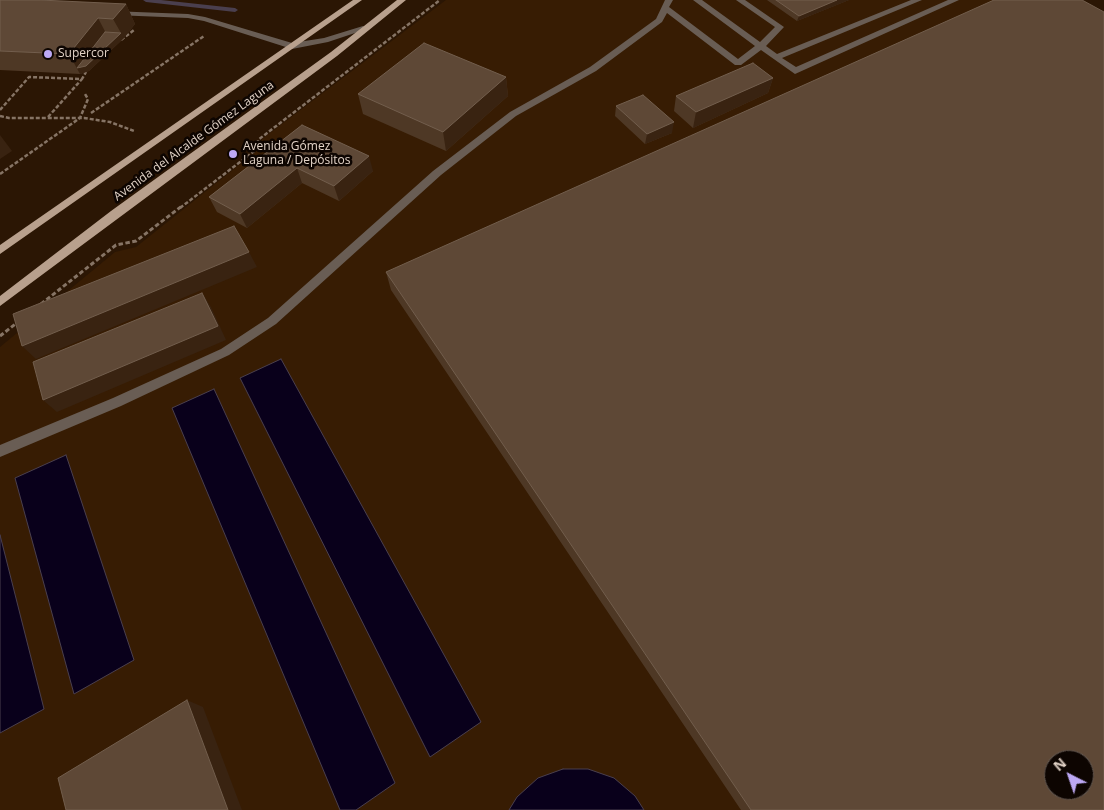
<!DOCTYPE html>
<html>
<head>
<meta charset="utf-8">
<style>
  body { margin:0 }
  #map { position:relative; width:1104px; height:810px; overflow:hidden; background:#2b1604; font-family:"Open Sans",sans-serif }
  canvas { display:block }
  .north { position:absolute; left:1044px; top:750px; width:50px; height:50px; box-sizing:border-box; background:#0d0501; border:1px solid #625750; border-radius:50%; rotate:319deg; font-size:14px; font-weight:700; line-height:20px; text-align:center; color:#e1d2c6 }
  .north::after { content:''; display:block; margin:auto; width:18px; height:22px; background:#bda9f5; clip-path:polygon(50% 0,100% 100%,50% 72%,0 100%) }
</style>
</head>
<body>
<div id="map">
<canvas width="1104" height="810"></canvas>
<div class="north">N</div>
</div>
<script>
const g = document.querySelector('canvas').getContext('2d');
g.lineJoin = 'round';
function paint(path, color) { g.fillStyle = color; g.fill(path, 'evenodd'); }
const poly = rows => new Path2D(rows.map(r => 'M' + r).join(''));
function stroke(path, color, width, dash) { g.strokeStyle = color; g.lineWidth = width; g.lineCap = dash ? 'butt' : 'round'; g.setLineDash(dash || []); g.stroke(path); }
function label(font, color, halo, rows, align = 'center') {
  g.font = font + ' "Open Sans",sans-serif'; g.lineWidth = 5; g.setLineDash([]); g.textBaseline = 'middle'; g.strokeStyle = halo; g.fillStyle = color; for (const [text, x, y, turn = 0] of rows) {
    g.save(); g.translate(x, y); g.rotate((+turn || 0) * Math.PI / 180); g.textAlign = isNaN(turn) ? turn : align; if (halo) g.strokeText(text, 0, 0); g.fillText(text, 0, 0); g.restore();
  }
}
paint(poly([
  [446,0,1055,0,1104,810,0,810,0,347,115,252,136,247,259,149,262,139],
  [1054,760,1084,760,1084,790,1054,790]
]), '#371c03');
const water = poly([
  [281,359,481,722,430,757,240,378,281,359],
  [214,389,395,783,356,810,340,810,172,408,214,389],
  [66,455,134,660,74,694,15,478,66,455],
  [0,535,44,709,0,733,0,535],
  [563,769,588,769,614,778,635,796,644,810,509,810,517,797,538,778,563,769]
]);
paint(water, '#09001b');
stroke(water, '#4a3f4e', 1);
paint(poly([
  [143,0,161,0,235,8,238,10,235,12,146,2,143,0]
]), '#4a3f4e');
stroke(poly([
  [121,40,134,30],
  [0,110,29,77,82,79,86,72],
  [91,113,204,36],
  [0,116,9,118,84,118,110,122,134,131],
  [48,117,82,79],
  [0,174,80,118,88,99,85,94],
  [180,208,257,149,258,140,440,0]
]), '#867465', 2.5, [4, 2]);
stroke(poly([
  [41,304,116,245,136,241,182,206],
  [0,336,18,322]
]), '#867465', 3, [4.5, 2.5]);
paint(poly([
  [665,0,673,0,669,7,738,59,755,46,693,0,702,0,760,42,775,27,736,0,745,0,784,27,766,46,777,54,911,0,922,0,782,58,796,67,948,0,959,0,795,74,761,50,741,65,735,65,667,13,662,22,596,71,516,116,441,175,276,324,229,355,121,406,0,457,0,445,113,398,221,349,268,318,433,171,510,112,590,67,656,19,665,0],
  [111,11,188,14,205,17,292,43,324,38,363,26,367,29,328,42,292,49,204,21,188,18,114,15,111,15,111,11]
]), '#695d54');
paint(poly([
  [353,0,362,0,0,254,0,245,353,0],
  [397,0,406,0,337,56,0,306,0,296,111,211,331,52,397,0]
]), '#b8a08d');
paint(poly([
  [0,0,126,4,135,24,124,38,89,71,80,74,0,70],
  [767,0,849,0,797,21],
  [506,77,508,96,446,151,363,114,358,94],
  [773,78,768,93,693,128,674,111,676,96],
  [616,106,672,133,645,144,615,116],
  [302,125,373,171,339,201,302,183,247,228,217,212,209,197],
  [386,272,1104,810,741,810,391,290]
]), '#4e3825');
paint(poly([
  [837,0,849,0,797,21,799,16],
  [126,4,135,24,124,38,89,71,80,74,69,54,98,18,108,37,121,33,113,19],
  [506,77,508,96,446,151,443,132],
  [773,78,768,93,693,128,696,112],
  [674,122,672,133,645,144,647,134],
  [0,135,12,151,0,159],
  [369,156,373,171,339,201,334,186],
  [297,168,302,183,247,228,240,214],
  [249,252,257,267,36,359,22,346],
  [202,293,211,307,226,340,57,412,43,400],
  [187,700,203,707,242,810,228,810]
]), '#392311');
const building = poly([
  [0,0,40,0,126,4,113,19,98,18,69,54,0,51,0,0],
  [776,0,837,0,799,16,776,0],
  [994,0,1082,0,1104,12,1104,810,751,810,386,272,994,0],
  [1054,760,1084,760,1084,790,1054,790,1054,760],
  [105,32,121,33,86,66,77,68,105,32],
  [424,43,506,77,443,132,358,94,424,43],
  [753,63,773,78,696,112,676,96,753,63],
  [643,95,674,122,647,134,616,106,643,95],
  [302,125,369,156,334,186,297,168,240,214,209,197,302,125],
  [234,226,249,252,22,346,13,314,234,226],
  [202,293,218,326,43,400,33,362,202,293],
  [187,700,228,810,66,810,58,778,187,700]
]);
paint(building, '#5e4836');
stroke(building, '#725e4d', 1);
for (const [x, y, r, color] of [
  [48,54,5,"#bda9f5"],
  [233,154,5,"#bda9f5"]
]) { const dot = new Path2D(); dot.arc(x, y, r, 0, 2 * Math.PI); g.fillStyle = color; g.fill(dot); stroke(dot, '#0d0501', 2); }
label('12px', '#e1d2c6', '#0d0501', [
  ["Supercor",58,54],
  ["Avenida Gómez",243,147],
  ["Laguna / Depósitos",243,161]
], 'left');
label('12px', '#e1d2c6', '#0d0501', [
  ["Avenida del Alcalde Gómez Laguna",194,141,-36]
]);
</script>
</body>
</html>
